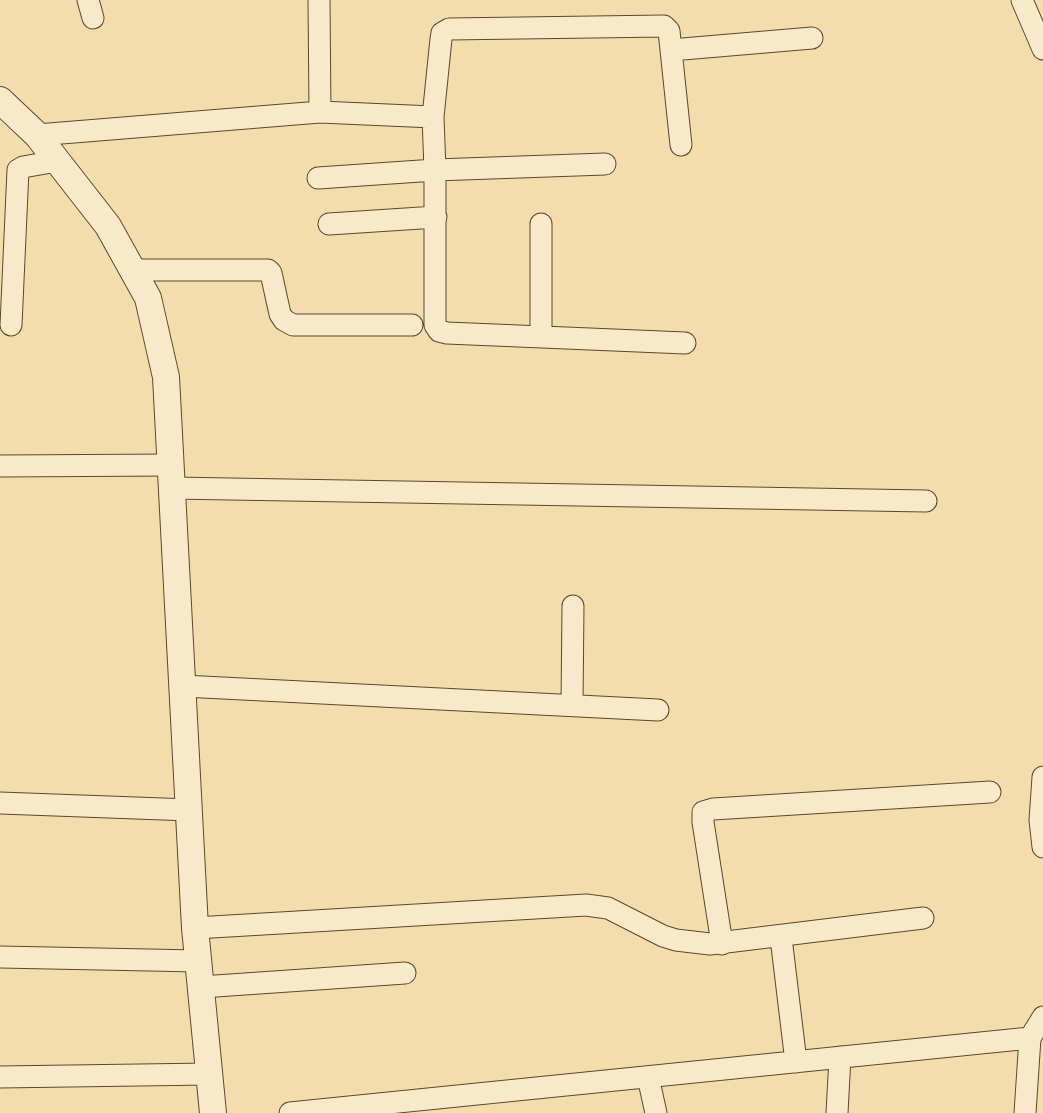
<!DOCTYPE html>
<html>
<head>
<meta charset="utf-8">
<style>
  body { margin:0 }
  canvas { display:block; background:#f3ddad }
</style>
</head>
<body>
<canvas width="1043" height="1113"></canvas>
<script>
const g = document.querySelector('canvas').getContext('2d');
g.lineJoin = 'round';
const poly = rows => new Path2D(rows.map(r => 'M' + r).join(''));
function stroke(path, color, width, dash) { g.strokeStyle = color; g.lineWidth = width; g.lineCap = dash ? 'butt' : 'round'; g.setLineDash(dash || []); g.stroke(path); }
const minor = poly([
  [88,0,93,18],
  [319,0,320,112],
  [1022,0,1043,49],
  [671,50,812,38],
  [433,117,441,39,442,33,449,29,664,26,669,31,681,145],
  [37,135,320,112,433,117,435,170,435,325,439,331,447,333,685,343],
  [318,178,435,170,605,164],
  [329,224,436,217],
  [541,224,541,337],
  [133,270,268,270,271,273,280,314,284,320,293,325,412,325],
  [11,325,18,170,23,167,57,161],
  [0,466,171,465],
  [172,488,926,501],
  [183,686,658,710],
  [572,705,573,606],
  [1043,777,1040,820,1043,847],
  [0,803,190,810],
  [195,928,586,905,608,908,663,936,676,940,710,944,923,918],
  [722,944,703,822,703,812,713,809,990,792],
  [782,946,796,1062],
  [0,957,198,961],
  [201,987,405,973],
  [0,1077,209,1074],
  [648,1077,656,1113],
  [290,1113,1030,1038],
  [837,1113,840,1057],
  [1025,1113,1030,1038,1043,1017]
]);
const tertiary = poly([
  [0,100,37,135,108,226,148,298,166,377,195,928,213,1113]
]);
stroke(minor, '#5c482b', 23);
stroke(tertiary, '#5c482b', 28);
stroke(minor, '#f7e9ca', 21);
stroke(tertiary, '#f7e9ca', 26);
</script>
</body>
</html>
